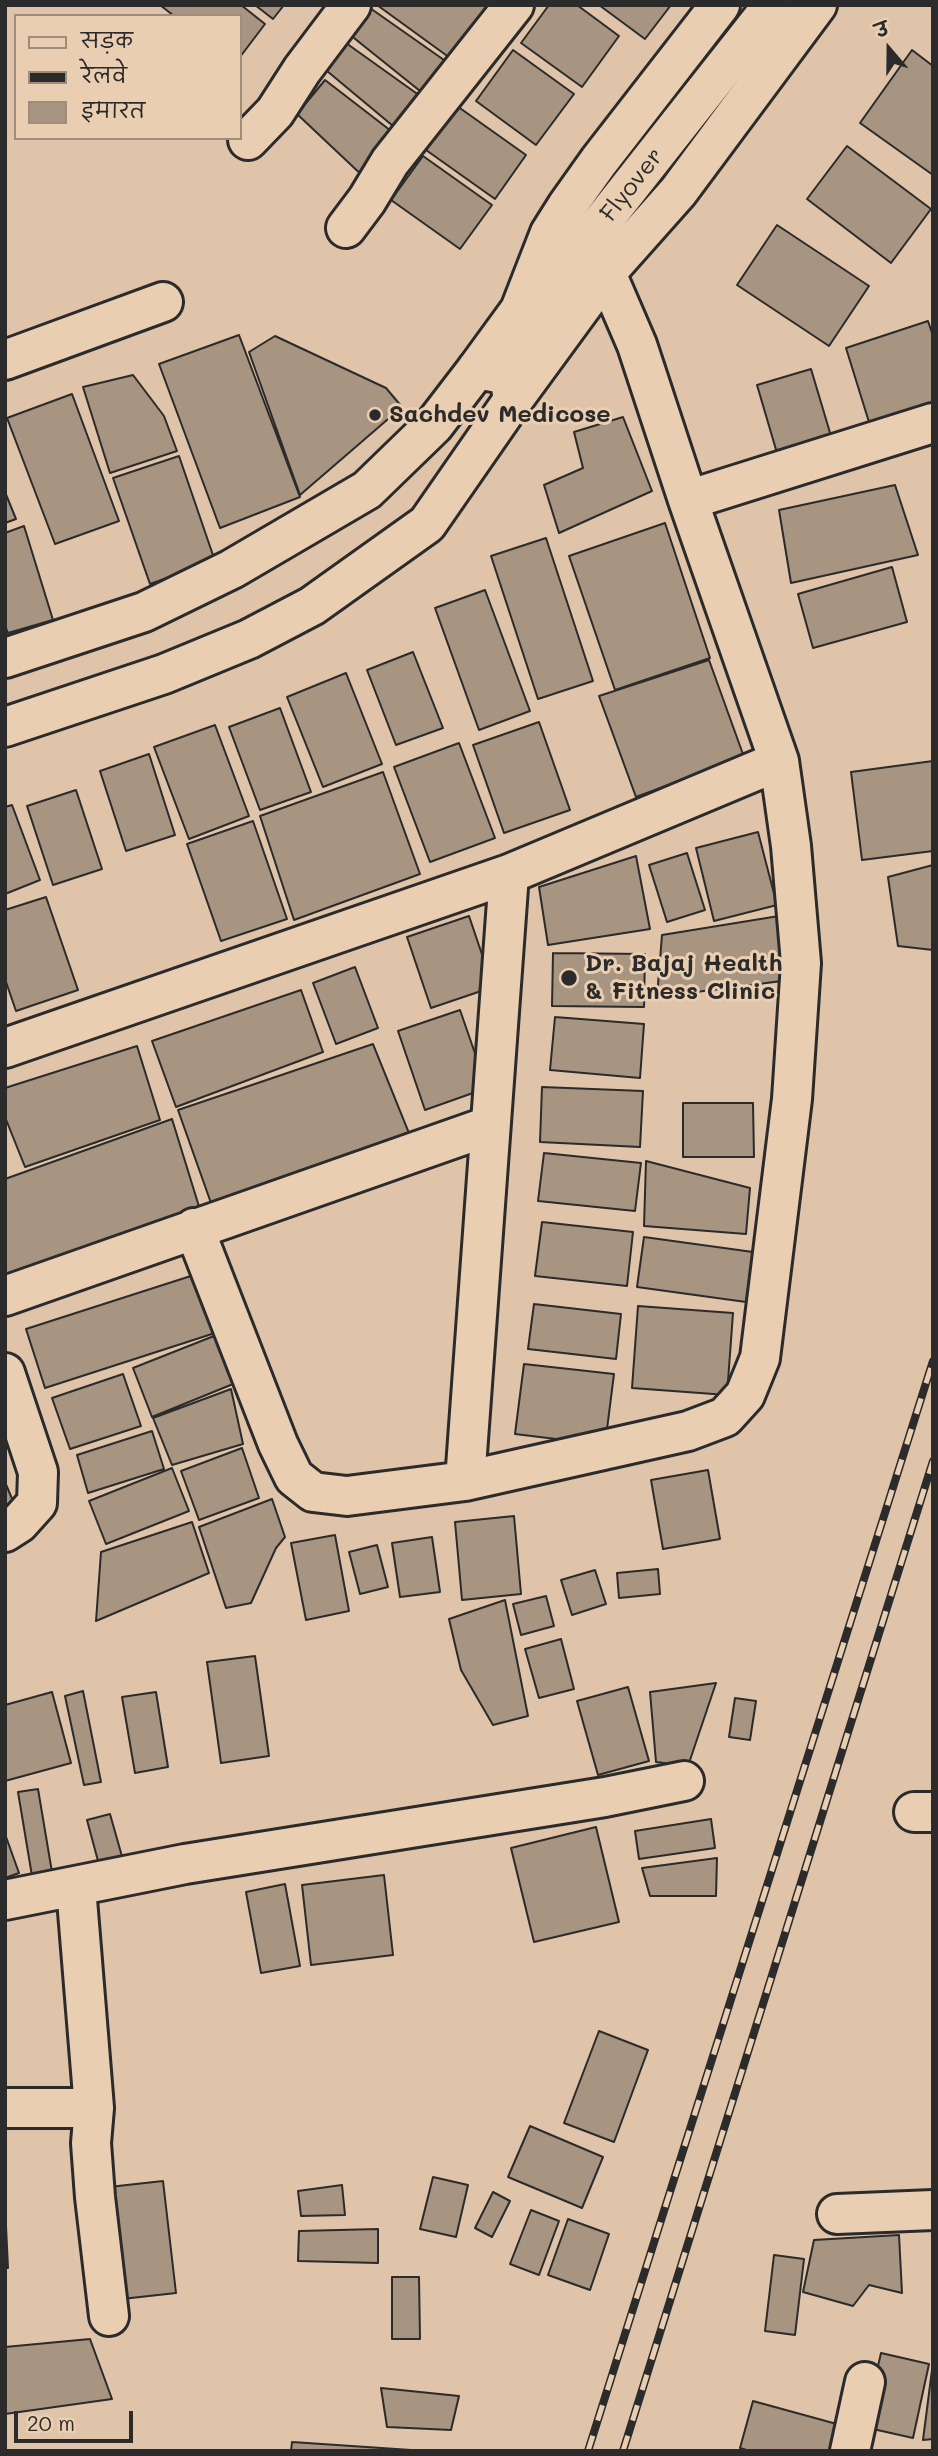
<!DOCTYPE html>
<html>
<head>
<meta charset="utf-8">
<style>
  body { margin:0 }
  #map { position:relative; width:938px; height:2456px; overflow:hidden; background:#dfc4a9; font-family:Mali,"Playpen Sans Deva",sans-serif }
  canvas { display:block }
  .frame { position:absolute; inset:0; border:7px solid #2b2b2b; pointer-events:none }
  .legend { position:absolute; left:14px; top:14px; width:228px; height:126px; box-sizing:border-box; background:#eaceb1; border:2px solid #9e8d7b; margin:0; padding:9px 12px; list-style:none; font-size:21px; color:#2b2b2b }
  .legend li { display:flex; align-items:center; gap:14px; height:35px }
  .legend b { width:35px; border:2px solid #9e8d7b }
  .north { position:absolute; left:854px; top:14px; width:70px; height:70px; -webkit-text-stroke:5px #eaceb1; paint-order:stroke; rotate:340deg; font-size:19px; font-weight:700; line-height:28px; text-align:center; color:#2b2b2b }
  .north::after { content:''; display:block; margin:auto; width:24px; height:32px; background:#2b2b2b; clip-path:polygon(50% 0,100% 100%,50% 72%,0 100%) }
  .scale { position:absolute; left:14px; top:2411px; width:119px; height:32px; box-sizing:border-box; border:4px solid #2b2b2b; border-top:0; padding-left:9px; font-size:21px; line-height:24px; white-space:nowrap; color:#2b2b2b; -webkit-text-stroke:5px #eaceb1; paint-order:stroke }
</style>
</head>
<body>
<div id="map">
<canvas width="938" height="2456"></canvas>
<div class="frame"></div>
<ul class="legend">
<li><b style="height:9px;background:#eaceb1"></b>सड़क</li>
<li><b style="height:9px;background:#2b2b2b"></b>रेलवे</li>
<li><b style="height:19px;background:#a79481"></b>इमारत</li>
</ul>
<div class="north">उ</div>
<div class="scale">20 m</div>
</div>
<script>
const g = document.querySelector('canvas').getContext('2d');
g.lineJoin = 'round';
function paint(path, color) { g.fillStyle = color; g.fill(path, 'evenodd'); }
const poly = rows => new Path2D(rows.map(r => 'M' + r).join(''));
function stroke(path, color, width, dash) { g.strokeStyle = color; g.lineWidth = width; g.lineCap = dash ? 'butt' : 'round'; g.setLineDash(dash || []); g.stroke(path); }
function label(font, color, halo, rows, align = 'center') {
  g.font = font + ' Mali,sans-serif'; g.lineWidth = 6; g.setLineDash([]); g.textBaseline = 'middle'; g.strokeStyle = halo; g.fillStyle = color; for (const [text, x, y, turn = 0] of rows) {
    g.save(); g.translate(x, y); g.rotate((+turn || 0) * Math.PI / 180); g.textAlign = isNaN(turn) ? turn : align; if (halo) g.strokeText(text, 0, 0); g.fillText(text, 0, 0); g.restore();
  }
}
const building = poly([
  [160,5,241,5,265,24,240,57,240,16,174,16,160,5],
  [255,5,284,5,273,19,255,5],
  [377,5,488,5,450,58,377,5],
  [549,5,577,5,619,36,582,87,521,43,549,5],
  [599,5,671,5,645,39,599,5],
  [370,8,454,67,430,99,349,34,370,8],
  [346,43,423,98,399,131,327,71,346,43],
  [513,50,574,94,536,145,476,101,513,50],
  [912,50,933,66,933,175,860,123,912,50],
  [325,80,395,134,366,179,297,114,325,80],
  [457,106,526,155,495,199,426,150,457,106],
  [847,146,931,209,891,263,807,199,847,146],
  [423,156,492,205,460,249,391,200,423,156],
  [777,225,869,286,829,346,737,285,777,225],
  [928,321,933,336,933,416,873,435,846,348,928,321],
  [239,335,300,497,220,528,159,364,239,335],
  [275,336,386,388,402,407,300,495,249,352,275,336],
  [811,369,831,436,777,453,757,385,811,369],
  [133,375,164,416,177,451,110,473,83,387,133,375],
  [72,394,119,521,55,544,7,418,72,394],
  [623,417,652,491,559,533,544,485,583,468,574,432,623,417],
  [179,456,215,561,150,584,113,478,179,456],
  [895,485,918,555,791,583,779,510,895,485],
  [5,492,16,519,5,523,5,492],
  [665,523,710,658,615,690,569,556,665,523],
  [24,526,53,620,8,633,5,626,5,533,24,526],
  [546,538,593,681,538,699,491,556,546,538],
  [892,567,907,622,813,648,798,594,892,567],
  [485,590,530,711,479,730,435,608,485,590],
  [413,652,443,728,396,745,367,670,413,652],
  [709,660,744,757,636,797,599,696,709,660],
  [346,673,382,764,323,787,287,697,346,673],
  [280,708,311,792,260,810,229,727,280,708],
  [539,722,570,810,504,833,473,745,539,722],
  [215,725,249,816,189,839,154,747,215,725],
  [459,743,495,838,430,862,394,767,459,743],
  [149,754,175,835,126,851,100,771,149,754],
  [933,761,933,851,862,860,851,772,933,761],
  [383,772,420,874,294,920,260,816,383,772],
  [76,790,102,869,53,885,27,806,76,790],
  [12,805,40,880,5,894,5,807,12,805],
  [253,821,287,919,221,941,187,844,253,821],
  [758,832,777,905,714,921,696,848,758,832],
  [687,853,705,910,667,922,649,865,687,853],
  [636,856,650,929,548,945,539,887,636,856],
  [933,865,933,950,898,946,888,877,933,865],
  [46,897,78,990,16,1011,5,979,5,910,46,897],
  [785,915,782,981,657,997,662,935,785,915],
  [469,916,493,987,431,1008,407,937,469,916],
  [553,953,645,954,644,1007,552,1006,553,953],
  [355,967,378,1028,336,1044,313,983,355,967],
  [301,990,323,1052,176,1107,152,1041,301,990],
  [460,1010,487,1088,425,1110,398,1031,460,1010],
  [555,1017,644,1024,640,1078,550,1070,555,1017],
  [373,1044,409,1133,211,1203,178,1110,373,1044],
  [137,1046,160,1120,25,1167,5,1117,5,1088,137,1046],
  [542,1087,643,1091,640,1147,540,1142,542,1087],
  [683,1103,753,1103,754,1157,683,1157,683,1103],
  [172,1119,201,1213,5,1281,5,1179,172,1119],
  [544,1153,641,1163,635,1211,538,1201,544,1153],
  [646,1161,750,1188,746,1234,644,1226,646,1161],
  [542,1222,633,1232,627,1286,535,1276,542,1222],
  [644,1237,753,1252,746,1302,637,1287,644,1237],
  [197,1274,215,1333,45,1388,26,1329,197,1274],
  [534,1304,621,1314,616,1359,528,1349,534,1304],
  [638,1306,733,1313,727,1395,632,1388,638,1306],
  [219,1334,238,1382,152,1417,133,1368,219,1334],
  [524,1364,614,1374,605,1445,515,1434,524,1364],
  [123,1374,141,1426,70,1449,52,1398,123,1374],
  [231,1389,243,1444,172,1465,153,1418,231,1389],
  [152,1431,164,1469,88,1493,77,1455,152,1431],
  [242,1448,259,1498,199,1520,181,1471,242,1448],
  [172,1468,189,1511,106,1544,89,1501,172,1468],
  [708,1470,720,1539,663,1549,651,1480,708,1470],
  [5,1482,15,1506,5,1510,5,1482],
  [272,1499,285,1537,276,1548,251,1603,226,1608,199,1527,272,1499],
  [514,1516,521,1594,462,1600,455,1522,514,1516],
  [192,1522,209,1573,96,1621,101,1552,192,1522],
  [335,1535,349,1611,306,1620,291,1543,335,1535],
  [432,1537,440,1592,400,1597,392,1543,432,1537],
  [377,1545,388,1587,360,1594,349,1552,377,1545],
  [658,1569,660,1594,619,1598,617,1573,658,1569],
  [595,1570,606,1604,572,1615,561,1580,595,1570],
  [546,1596,554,1626,521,1635,513,1604,546,1596],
  [505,1600,528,1716,493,1725,461,1670,449,1619,505,1600],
  [561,1639,574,1689,539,1698,525,1649,561,1639],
  [255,1656,269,1756,221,1763,207,1662,255,1656],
  [716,1683,688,1766,656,1762,650,1692,716,1683],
  [628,1687,649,1761,598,1775,577,1701,628,1687],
  [83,1691,101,1782,84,1785,65,1696,83,1691],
  [52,1692,71,1763,5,1781,5,1705,52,1692],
  [156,1692,168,1767,135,1773,122,1697,156,1692],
  [735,1698,756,1701,750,1740,729,1737,735,1698],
  [38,1789,54,1884,34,1888,18,1792,38,1789],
  [110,1814,125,1867,101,1872,87,1820,110,1814],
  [711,1819,715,1848,639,1859,635,1831,711,1819],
  [596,1827,619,1922,534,1942,511,1848,596,1827],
  [5,1834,19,1873,5,1878,5,1834],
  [717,1858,716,1896,650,1896,642,1868,717,1858],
  [384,1875,393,1955,311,1965,302,1885,384,1875],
  [285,1884,300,1966,261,1973,246,1892,285,1884],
  [599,2031,648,2050,614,2142,564,2123,599,2031],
  [530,2126,603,2157,582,2208,508,2177,530,2126],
  [433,2177,468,2185,456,2237,420,2229,433,2177],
  [163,2181,176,2293,122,2299,109,2187,163,2181],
  [342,2185,345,2215,301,2216,298,2191,342,2185],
  [493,2192,510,2201,492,2237,475,2228,493,2192],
  [5,2205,8,2268,5,2268,5,2205],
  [531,2210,559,2221,539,2275,510,2264,531,2210],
  [568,2219,609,2234,590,2290,548,2275,568,2219],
  [378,2229,378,2263,298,2261,299,2231,378,2229],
  [899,2235,902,2293,869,2285,853,2306,803,2292,814,2240,899,2235],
  [774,2255,804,2259,795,2335,765,2331,774,2255],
  [392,2277,419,2277,420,2339,392,2339,392,2277],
  [90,2339,112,2399,5,2414,5,2347,90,2339],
  [881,2353,929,2364,913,2438,864,2427,881,2353],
  [933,2362,933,2439,923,2440,933,2362],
  [381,2388,459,2396,451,2430,387,2427,381,2388],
  [753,2401,844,2426,837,2451,750,2451,740,2448,753,2401],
  [292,2442,426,2451,291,2451,292,2442]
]);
paint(building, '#a79481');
stroke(building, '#2b2b2b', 2);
const minor = poly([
  [248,140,275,112,302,70,351,5],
  [346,228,367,200,390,162,514,5],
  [5,360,163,302],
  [477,369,520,310,550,233,567,206,599,161,720,5],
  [513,400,606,273,678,192,817,5],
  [688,500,933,423],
  [5,1048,509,874,779,761],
  [194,1228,278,1444,294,1477,313,1492,347,1496,465,1481,688,1431,725,1417,745,1395,760,1358,792,1099,801,963,791,846,779,761,688,500,637,345,606,273],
  [5,1296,489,1126],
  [5,1373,38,1472,37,1503,19,1523,5,1532],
  [465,1481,509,874],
  [914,1812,933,1812],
  [76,1887,94,2108,91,2143,95,2197,109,2316],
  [5,1900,185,1864,605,1797,684,1781],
  [5,2108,94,2108],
  [837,2214,933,2210],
  [850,2451,865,2382]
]);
const major = poly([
  [5,658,144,612,232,569,367,490,434,425,477,369,509,375],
  [5,727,164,674,249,639,312,606,427,524,513,400,509,375,556,299,572,260,773,5]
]);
stroke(minor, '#2b2b2b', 44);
stroke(major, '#2b2b2b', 44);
stroke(minor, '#eaceb1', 38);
stroke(major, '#eaceb1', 38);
const rail = poly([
  [588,2451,933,1361],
  [623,2451,933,1461]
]);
stroke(rail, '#2b2b2b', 8);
stroke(rail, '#eaceb1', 5, [16]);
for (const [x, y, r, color] of [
  [375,415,7,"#2b2b2b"],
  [569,978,9,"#2b2b2b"]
]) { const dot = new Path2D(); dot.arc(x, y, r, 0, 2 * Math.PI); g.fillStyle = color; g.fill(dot); stroke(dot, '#eaceb1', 2.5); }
label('24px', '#2b2b2b', '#eaceb1', [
  ["Flyover",632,185,-52]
]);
label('bold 24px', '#2b2b2b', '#eaceb1', [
  ["Sachdev Medicose",389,415],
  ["Dr. Bajaj Health",585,964],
  ["& Fitness Clinic",585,992]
], 'left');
</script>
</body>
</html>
